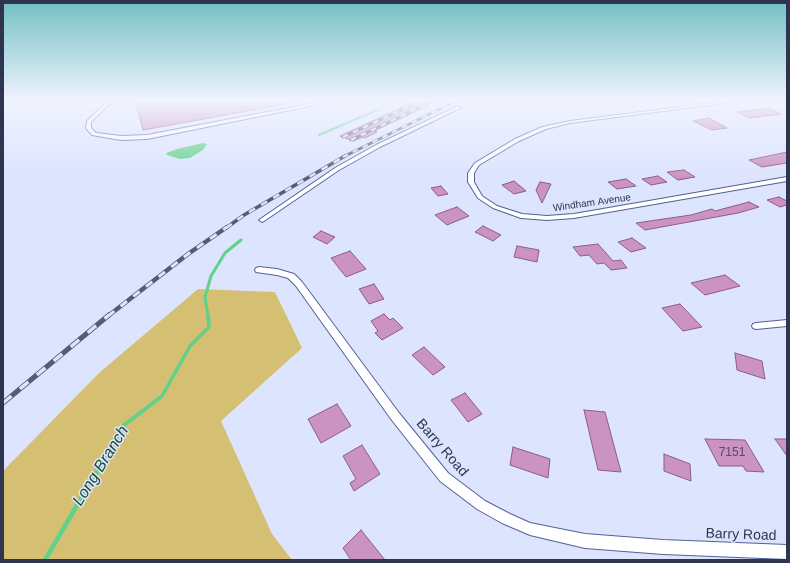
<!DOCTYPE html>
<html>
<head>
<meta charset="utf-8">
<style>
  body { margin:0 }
  #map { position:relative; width:790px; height:563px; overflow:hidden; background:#dde4fe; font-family:Helvetica,sans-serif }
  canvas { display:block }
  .frame { position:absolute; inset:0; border:4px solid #2f354e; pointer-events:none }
</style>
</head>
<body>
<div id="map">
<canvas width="790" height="563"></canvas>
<div class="frame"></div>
</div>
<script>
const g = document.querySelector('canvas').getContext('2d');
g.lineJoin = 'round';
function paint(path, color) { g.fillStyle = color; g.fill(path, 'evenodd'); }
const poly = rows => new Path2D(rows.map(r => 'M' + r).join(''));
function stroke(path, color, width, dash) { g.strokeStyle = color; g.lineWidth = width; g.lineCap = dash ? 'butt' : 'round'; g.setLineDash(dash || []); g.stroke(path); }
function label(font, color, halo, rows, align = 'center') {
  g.font = font + ' Helvetica,sans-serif'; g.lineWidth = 3; g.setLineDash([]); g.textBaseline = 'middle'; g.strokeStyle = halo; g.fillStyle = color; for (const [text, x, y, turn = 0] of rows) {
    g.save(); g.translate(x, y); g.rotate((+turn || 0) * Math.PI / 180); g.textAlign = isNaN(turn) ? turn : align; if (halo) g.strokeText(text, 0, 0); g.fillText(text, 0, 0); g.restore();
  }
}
paint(poly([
  [198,289,275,292,302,348,221,421,272,534,292,560,3,560,3,471,99,373]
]), '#d5bf72');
paint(poly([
  [203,143,207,144,203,150,190,158,180,159,167,155,166,153,177,149]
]), '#60d18a');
stroke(poly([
  [319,135,382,108,383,103,395,100]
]), '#60d18a', 2);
stroke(poly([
  [208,316,205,297,211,276,225,253,241,240]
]), '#60d18a', 3);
stroke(poly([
  [123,426,162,396,190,346,209,327,208,315]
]), '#60d18a', 3.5);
stroke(poly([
  [45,560,124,425]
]), '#60d18a', 4.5);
const building = poly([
  [135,100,286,100,286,104,143,130,135,100],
  [416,101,429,105,374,131,377,132,365,138,363,137,353,141,340,136,416,101],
  [769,108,781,114,750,118,737,112,769,108],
  [709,118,727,128,712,130,693,121,709,118],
  [787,152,787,163,762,167,749,160,787,152],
  [684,170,695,177,678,180,667,172,684,170],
  [658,176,667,182,651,185,642,179,658,176],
  [626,179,636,186,617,189,608,182,626,179],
  [514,181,526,191,514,194,502,185,514,181],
  [540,182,551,184,542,203,536,190,540,182],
  [441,186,448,194,438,196,431,188,441,186],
  [779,197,787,201,787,205,780,207,767,200,779,197],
  [749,202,759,207,738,213,645,230,636,223,691,215,712,209,715,211,749,202],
  [457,207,469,216,447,225,435,215,457,207],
  [483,226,501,235,493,241,475,232,483,226],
  [321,231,335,237,327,244,313,237,321,231],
  [632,238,646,248,631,252,618,242,632,238],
  [598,244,613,261,621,260,627,268,611,270,604,263,597,264,589,255,580,256,573,247,598,244],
  [517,246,539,250,537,262,514,257,517,246],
  [350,251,366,269,346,277,331,258,350,251],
  [725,275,740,286,705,295,691,283,725,275],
  [374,284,384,299,369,304,359,289,374,284],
  [680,304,702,327,683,331,662,308,680,304],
  [384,314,390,320,393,318,403,328,382,340,375,333,378,331,371,321,384,314],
  [424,347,445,367,433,375,412,355,424,347],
  [735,353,762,361,765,379,737,370,735,353],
  [465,393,482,414,468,422,451,400,465,393],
  [337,404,351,426,321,443,308,419,337,404],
  [584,410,605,412,621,472,598,470,584,410],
  [705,439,745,440,764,472,746,471,743,466,719,466,705,439],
  [775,439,787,439,787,456,775,439],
  [362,445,380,474,354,491,350,483,356,479,343,456,362,445],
  [513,447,550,459,548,478,510,465,513,447],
  [664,454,690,464,691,481,664,471,664,454],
  [361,530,385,560,351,560,343,548,361,530]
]);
paint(building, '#cb93c0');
stroke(building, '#8f5b86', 1);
const street = poly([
  [109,100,114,100,91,122,91,128,96,133,121,136,147,135,330,100,340,100,147,139,121,140,92,135,86,128,87,121,109,100],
  [735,100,749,100,570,123,546,129,519,141,479,165,474,173,474,182,482,196,497,206,522,214,547,216,574,214,787,177,787,181,574,218,547,220,521,218,493,208,478,198,468,182,468,173,475,163,515,139,542,127,570,121,735,100],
  [458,106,462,107,380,147,339,170,264,221,262,222,259,220,335,168,376,145,458,106],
  [259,267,277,269,294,274,302,282,399,413,448,473,485,501,510,514,530,523,585,534,663,540,787,545,787,559,663,554,585,548,530,535,502,523,477,509,440,481,391,419,296,286,288,278,277,275,256,272,255,270,256,268,259,267],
  [787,320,787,326,756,329,753,328,752,326,753,324,756,323,787,320]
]);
stroke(street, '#546098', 2);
paint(street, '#fff');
const railFar3 = poly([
  [343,137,410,106],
  [351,140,435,100],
  [343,157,458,100]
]);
const railFar2 = poly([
  [226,228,244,215,345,156]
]);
const railFar1 = poly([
  [108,316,188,254,227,227]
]);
const rail = poly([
  [3,403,109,315]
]);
stroke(railFar3, '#565c75', 3);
stroke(railFar2, '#565c75', 3.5);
stroke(railFar1, '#565c75', 4.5);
stroke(rail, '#565c75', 5);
stroke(railFar3, '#dde4fe', 2, [5.5]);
stroke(railFar2, '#dde4fe', 2.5, [7]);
stroke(railFar1, '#dde4fe', 3, [8]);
stroke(rail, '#dde4fe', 3.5, [11]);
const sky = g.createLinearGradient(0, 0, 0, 179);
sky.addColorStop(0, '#71c0c2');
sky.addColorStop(0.56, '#f0f3ff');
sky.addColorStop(1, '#f0f3ff00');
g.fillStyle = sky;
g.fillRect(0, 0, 790, 179);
label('10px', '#2f354e', '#dde4fe', [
  ["Windham Avenue",592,203,-8]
]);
label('12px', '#564c6a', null, [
  ["7151",732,453]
]);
label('14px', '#2f354e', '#dde4fe', [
  ["Barry Road",442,448,49],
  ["Barry Road",741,535,2]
]);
label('italic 16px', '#1b492d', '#dde4fe', [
  ["Long Branch",101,466,-58]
]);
</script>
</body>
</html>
